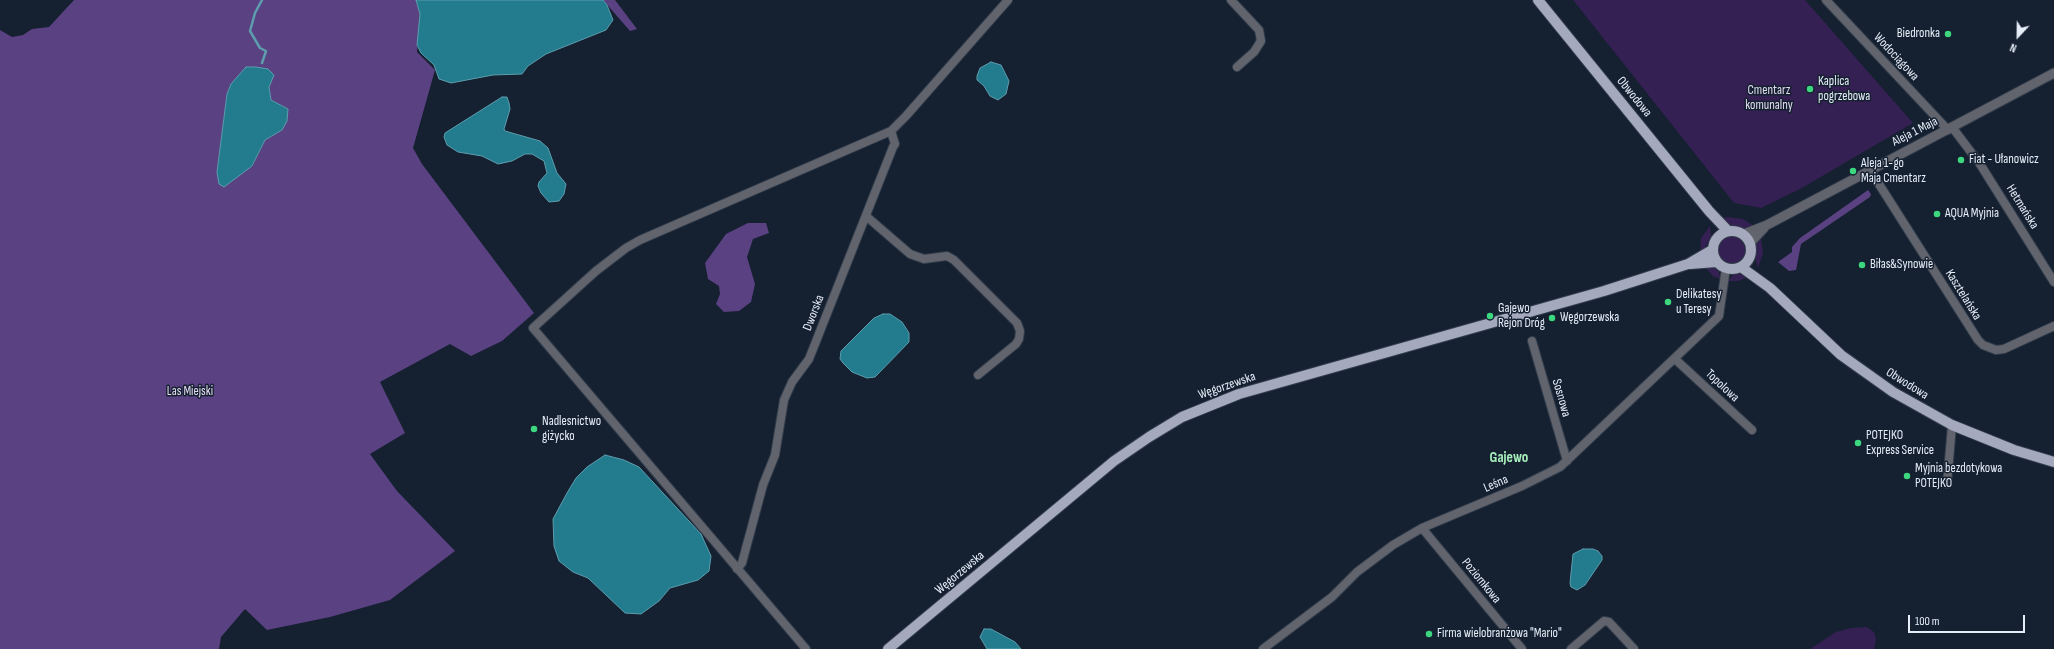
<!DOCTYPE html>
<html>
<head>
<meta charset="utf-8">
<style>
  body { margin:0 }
  #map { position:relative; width:2054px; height:649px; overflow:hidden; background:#152030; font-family:"Sofia Sans Condensed",sans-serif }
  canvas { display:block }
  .north { position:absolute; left:1998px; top:16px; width:40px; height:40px; -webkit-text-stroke:3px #152030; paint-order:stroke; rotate:202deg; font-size:11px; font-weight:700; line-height:16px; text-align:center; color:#e5edf8 }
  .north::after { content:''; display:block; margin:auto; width:14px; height:18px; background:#e5edf8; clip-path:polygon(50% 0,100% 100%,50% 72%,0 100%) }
  .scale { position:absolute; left:1908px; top:615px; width:117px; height:18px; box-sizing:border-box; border:2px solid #e5edf8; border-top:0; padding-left:5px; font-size:12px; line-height:14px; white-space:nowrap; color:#e5edf8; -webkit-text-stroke:3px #152030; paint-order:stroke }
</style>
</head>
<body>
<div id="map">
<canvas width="2054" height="649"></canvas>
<div class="north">N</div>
<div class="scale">100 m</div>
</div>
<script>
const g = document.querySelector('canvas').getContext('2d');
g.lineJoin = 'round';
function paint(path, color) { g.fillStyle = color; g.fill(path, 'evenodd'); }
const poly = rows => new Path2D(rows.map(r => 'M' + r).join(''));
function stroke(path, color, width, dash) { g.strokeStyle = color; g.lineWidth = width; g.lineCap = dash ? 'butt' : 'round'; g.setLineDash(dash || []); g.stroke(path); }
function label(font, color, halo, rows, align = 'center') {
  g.font = font + ' "Sofia Sans Condensed",sans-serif'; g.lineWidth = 3; g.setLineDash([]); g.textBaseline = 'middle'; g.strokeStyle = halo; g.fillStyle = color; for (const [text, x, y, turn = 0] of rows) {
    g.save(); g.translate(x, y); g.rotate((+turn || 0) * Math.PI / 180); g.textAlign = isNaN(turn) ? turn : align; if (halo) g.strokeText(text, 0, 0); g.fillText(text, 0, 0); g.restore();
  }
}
paint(poly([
  [1573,0,1805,0,1913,123,1800,189,1761,208,1734,203],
  [1728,217,1743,219,1754,226,1744,229,1732,226,1726,223,1721,218],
  [1710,226,1711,236,1705,248,1700,252,1701,238],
  '1717 250a14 14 0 1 1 28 0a14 14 0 1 1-28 0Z',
  [1761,238,1763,253,1758,268,1754,255,1756,244],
  [1704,266,1715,268,1719,272,1720,279,1713,276],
  [1735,273,1740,273,1749,277,1738,281,1728,281],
  [1867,627,1874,632,1876,639,1874,649,1810,649,1836,632,1851,628]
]), '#342053');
paint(poly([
  [74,0,416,0,420,14,417,52,435,70,413,148,422,164,534,313,502,341,471,356,450,344,380,382,405,433,370,454,397,491,455,551,390,600,330,617,267,630,245,609,221,637,219,649,0,649,0,30,12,37,23,35,32,29,49,27],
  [231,84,269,86,271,100,288,109,282,130,265,140,252,167,217,172,227,94],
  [603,0,615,0,637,29,630,31],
  [1868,190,1871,194,1870,197,1801,244,1796,270,1789,271,1778,262,1792,252,1792,247,1800,238],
  [748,223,766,223,769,233,753,239,747,257,755,284,751,302,739,311,724,312,716,304,720,294,719,286,708,279,705,263,726,234]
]), '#594182');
const water = poly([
  [416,0,603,0,607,5,613,20,606,30,546,54,528,66,522,74,493,75,451,83,439,79,434,65,421,53,417,45,420,14,416,0],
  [991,62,1001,65,1009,81,1006,94,998,100,990,96,984,86,977,80,977,76,980,68,991,62],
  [246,67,256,67,268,69,274,75,269,87,271,100,288,109,287,121,282,130,265,140,252,166,224,187,219,184,217,172,227,94,231,84,246,67],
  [502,97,507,97,509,103,510,109,504,129,505,131,540,141,548,148,557,173,566,184,564,194,559,201,549,202,541,193,538,186,539,182,547,173,544,161,532,154,525,154,512,161,498,164,482,156,458,152,447,145,444,137,445,133,502,97],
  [883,314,890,314,902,322,909,333,909,342,875,377,867,378,852,372,843,363,840,359,841,351,874,318,883,314],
  [605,455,624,460,639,467,701,534,711,556,709,571,698,580,670,588,659,601,641,614,625,613,588,578,573,572,559,561,554,546,553,519,567,493,576,478,587,467,605,455],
  [1583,549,1593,549,1598,551,1602,556,1602,560,1585,585,1577,590,1571,587,1570,583,1573,554,1583,549],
  [984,629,991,629,1015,642,1021,649,987,649,980,637,984,629]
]);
paint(water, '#237b8e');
stroke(water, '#5d9dae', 1);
stroke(poly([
  [262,63,266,51,260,48,250,31,255,13,262,0]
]), '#5d9dae', 2.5);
const minor = poly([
  [1231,0,1259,30,1261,41,1254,52,1237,67],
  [1826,0,1948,130],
  [1952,127,1980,164,2054,282],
  [1870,170,1978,340,1983,345,1996,350,2004,349,2054,326],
  [866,216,910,254,924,259,947,256,954,260,1017,323,1020,331,1019,339,1016,344,978,375],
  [1532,341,1567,461],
  [1675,359,1752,430],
  [1947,484,1952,425],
  [1422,528,1522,649],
  [737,569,742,563,763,485,775,455,784,400,792,382,809,359,893,147,895,144,891,131],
  [806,649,533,328,596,271,626,248,640,240,891,131,906,116,1008,0],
  [1263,649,1332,597,1357,572,1393,545,1422,528,1522,486,1560,467,1719,316,1726,268],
  [1571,649,1604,621,1609,622,1634,649]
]);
const tertiary = poly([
  [1744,234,1767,225,2054,73],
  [1750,243,1764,228]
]);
const primary = poly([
  [1538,0,1709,211,1728,231],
  '1713 250a19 19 0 1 1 38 0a19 19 0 1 1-38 0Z',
  [1690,264,1716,262],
  [1741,267,1770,288,1841,355,1893,392,1952,425,2014,450,2054,462],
  [888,649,1114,461,1149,437,1182,417,1239,394,1604,291,1688,264,1712,250]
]);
stroke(minor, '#323d4c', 10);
stroke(tertiary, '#323d4c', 11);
stroke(primary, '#323d4c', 12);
stroke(minor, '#62646d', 8);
stroke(tertiary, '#62646d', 9);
stroke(primary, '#a5a9bd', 10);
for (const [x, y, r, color] of [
  [1948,34,4,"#3cd77e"],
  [1810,89,4,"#3cd77e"],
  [1961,160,4,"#3cd77e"],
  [1853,171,4,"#3cd77e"],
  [1937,214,4,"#3cd77e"],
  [1862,265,4,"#3cd77e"],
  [1668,302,4,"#3cd77e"],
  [1490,316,4,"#3cd77e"],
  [1552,318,4,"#3cd77e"],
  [534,429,4,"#3cd77e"],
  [1858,443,4,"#3cd77e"],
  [1907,476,4,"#3cd77e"],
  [1429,634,4,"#3cd77e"]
]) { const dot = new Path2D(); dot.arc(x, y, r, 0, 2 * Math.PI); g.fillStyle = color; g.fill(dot); stroke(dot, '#152030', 1.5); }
label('13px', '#e5edf8', '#152030', [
  ["Biedronka",1940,34,"right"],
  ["Kaplica",1818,82],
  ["pogrzebowa",1818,97],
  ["Fiat - Ułanowicz",1969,160],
  ["Aleja 1-go",1861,164],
  ["Maja Cmentarz",1861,179],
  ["AQUA Myjnia",1945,214],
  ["Biłas&Synowie",1870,265],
  ["Delikatesy",1676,295],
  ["u Teresy",1676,310],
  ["Gajewo",1498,309],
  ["Rejon Dróg",1498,324],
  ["Węgorzewska",1560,318],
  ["Nadlesnictwo",542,422],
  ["giżycko",542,437],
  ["POTEJKO",1866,436],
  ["Express Service",1866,451],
  ["Myjnia bezdotykowa",1915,469],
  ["POTEJKO",1915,484],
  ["Firma wielobranżowa \"Mario\"",1437,634]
], 'left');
label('13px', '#e5edf8', '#152030', [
  ["Wodociągowa",1896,57,47],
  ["Obwodowa",1634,97,51],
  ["Aleja 1 Maja",1915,132,-27],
  ["Hetmańska",2022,207,58],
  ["Kasztelańska",1963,295,58],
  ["Dworska",814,313,-69],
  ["Obwodowa",1907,384,32],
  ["Węgorzewska",1227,386,-19],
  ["Topolowa",1722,386,43],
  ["Sosnowa",1561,398,74],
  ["Leśna",1496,484,-23],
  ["Węgorzewska",960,573,-40],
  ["Poziomkowa",1481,581,51]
]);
label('13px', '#e2dcf0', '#152030', [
  ["Cmentarz",1769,91],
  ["komunalny",1769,106],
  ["Las Miejski",190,392]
]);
label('bold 15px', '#a8f0bd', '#152030', [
  ["Gajewo",1509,458]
]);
</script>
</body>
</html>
